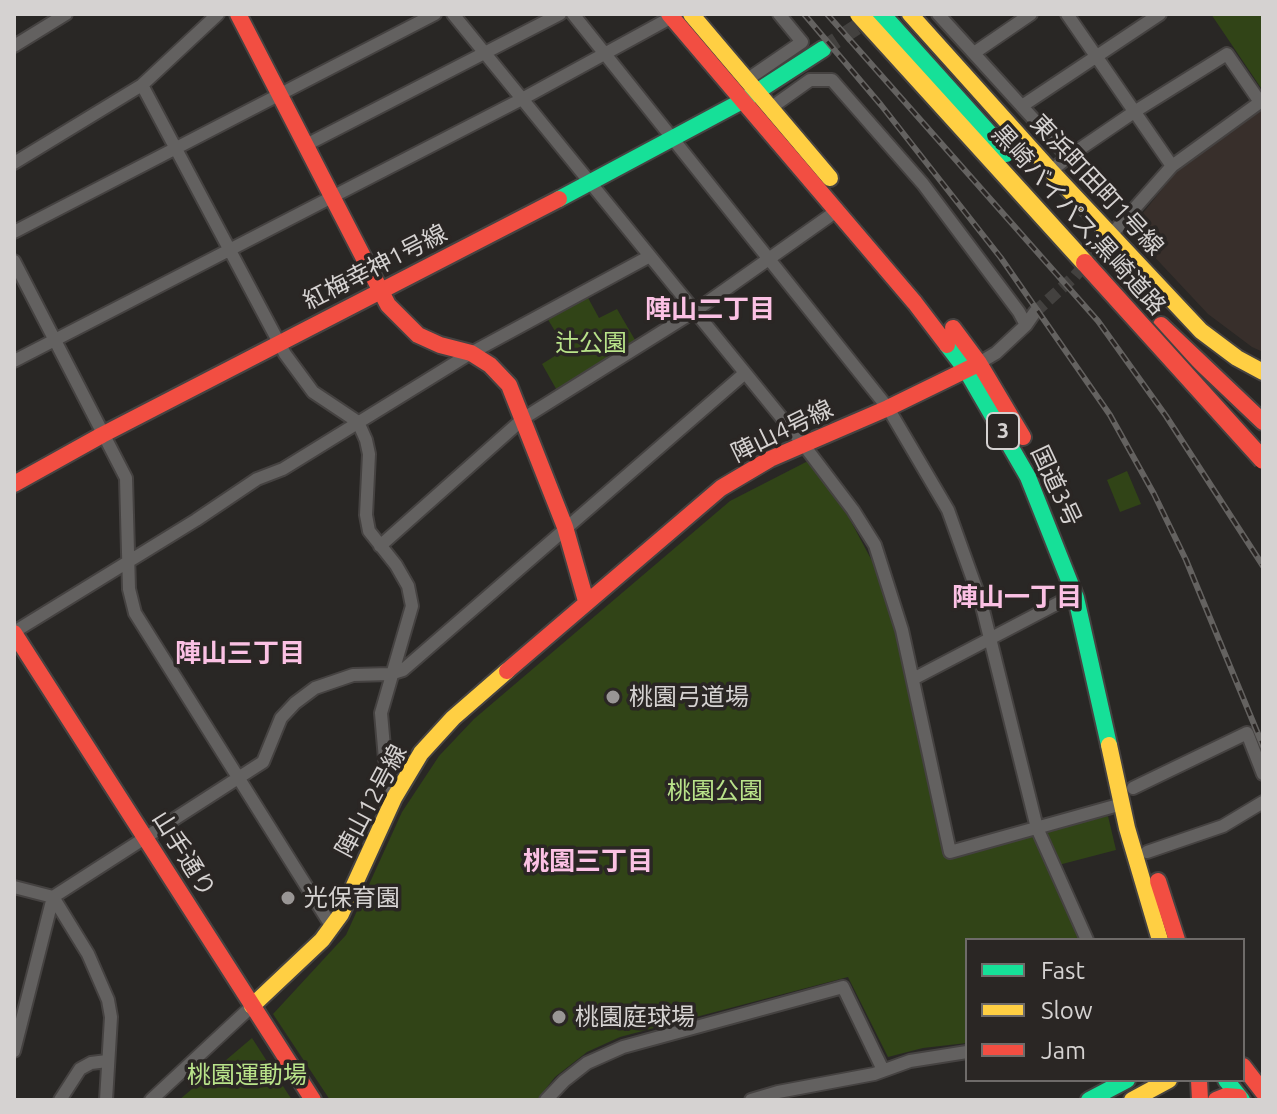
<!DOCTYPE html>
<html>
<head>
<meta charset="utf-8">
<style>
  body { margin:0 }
  #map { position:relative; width:1277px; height:1114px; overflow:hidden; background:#292725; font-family:Ubuntu,sans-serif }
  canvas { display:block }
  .frame { position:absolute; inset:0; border:16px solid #d5d2d1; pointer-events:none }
  .legend { position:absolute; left:965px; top:938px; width:280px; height:144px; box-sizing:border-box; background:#2a2624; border:2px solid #6e6b69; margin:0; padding:10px 14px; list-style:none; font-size:24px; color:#d5d2d1 }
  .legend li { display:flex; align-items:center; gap:16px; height:40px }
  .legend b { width:40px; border:2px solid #6e6b69 }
</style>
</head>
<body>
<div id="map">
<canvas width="1277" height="1114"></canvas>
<div class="frame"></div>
<ul class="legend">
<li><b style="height:10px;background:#16e098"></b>Fast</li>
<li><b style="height:10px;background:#ffcf43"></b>Slow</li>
<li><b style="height:10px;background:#f24e42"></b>Jam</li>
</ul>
</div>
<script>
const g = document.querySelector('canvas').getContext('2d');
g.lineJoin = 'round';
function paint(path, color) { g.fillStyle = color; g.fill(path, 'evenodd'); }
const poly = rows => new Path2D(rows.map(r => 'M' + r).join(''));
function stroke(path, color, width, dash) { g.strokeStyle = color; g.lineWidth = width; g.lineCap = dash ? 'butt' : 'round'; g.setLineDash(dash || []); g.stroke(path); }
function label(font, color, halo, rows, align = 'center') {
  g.font = font + ' Ubuntu,"Noto Sans JP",sans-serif'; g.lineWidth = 7; g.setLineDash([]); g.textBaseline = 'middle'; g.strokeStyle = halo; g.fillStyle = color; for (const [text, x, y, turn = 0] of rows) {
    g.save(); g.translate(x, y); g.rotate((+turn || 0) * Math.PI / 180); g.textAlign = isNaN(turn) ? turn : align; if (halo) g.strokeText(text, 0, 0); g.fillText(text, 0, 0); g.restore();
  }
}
paint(poly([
  [1263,108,1263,352,1252,347,1208,314,1133,234,1134,224,1180,167]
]), '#382f2b');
paint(poly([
  [1211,14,1261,14,1263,88,1261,88],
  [587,296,599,318,617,309,638,345,559,394,542,364,566,349,547,318],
  [808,461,848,516,886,587,946,857,1108,816,1116,850,1047,868,1081,940,967,940,967,1043,923,1048,888,1057,848,977,620,1037,587,1052,555,1077,537,1100,330,1100,273,1014,346,935,402,812,439,756,474,719,730,501],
  [1127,471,1141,504,1120,512,1107,480],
  [252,1038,292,1100,179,1100]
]), '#314417');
stroke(poly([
  [1035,312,1075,276,1111,235]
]), '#43413f', 12, [12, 6]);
stroke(poly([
  [823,49,872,17]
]), '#43413f', 16, [16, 8]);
const street = poly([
  [453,14,803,444,853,510,875,545,902,630,950,852,1122,804],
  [573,14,888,408,948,510,981,602,1037,828,1087,940],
  [938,14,1068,157],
  [1067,14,1172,166],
  [14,46,66,14],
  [974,53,1031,14],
  [748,79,802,42,779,14],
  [142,85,285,354,313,392,358,422,366,440,369,454,366,515,369,531,396,565,408,586,412,606,381,713,385,759,394,798],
  [1022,106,1160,14],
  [772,107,810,80,832,80,923,184,1019,312,1026,325],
  [306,145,560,14],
  [14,163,142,85,218,14],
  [1051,171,1068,157,1134,112,1227,54,1260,102],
  [14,232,435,14],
  [1111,235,1172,166,1263,100],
  [14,261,126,478,129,589,135,613,332,927],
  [14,361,522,99,672,17],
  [979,363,996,353,1026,325,1035,312],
  [380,546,524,418,695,311,838,210],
  [14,632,196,520,257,479,283,469,471,353,650,256],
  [913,679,1064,600,1076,598],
  [1133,788,1247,733,1263,774],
  [1147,852,1223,826,1263,802],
  [14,887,53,897,88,954,108,1000,111,1017,106,1100],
  [14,1051,53,897,263,762,281,718,295,703,315,688,353,675,390,674,403,670,745,373],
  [60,1100,80,1069,91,1063,107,1061],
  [151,1100,252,1006],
  [546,1100,564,1081,587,1063,623,1047,843,987,883,1070],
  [751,1100,778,1092,874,1074,910,1061,967,1052]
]);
const fast = poly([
  [559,199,744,100,823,49],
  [947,345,966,370,1028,477,1076,598,1109,745],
  [1226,1080,1242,1100],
  [1089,1100,1127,1080]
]);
const slow = poly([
  [691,14,830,178],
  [910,14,1051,171,1201,331,1237,358,1263,372],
  [1109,745,1127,828,1160,940],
  [252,1006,322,940,341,914,394,798,421,753,453,718,507,671],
  [1132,1100,1169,1080]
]);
const jam = poly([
  [238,14,388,305,418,335,440,345,471,353,490,365,509,385,565,527,586,601],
  [669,14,915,303,947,345],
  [1161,325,1263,422],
  [953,328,979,363,1023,437],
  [14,484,102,435,559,199],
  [14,633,313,1100],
  [507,671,721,488,770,459,888,408,974,366],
  [1158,881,1177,940],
  [1243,1066,1263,1092],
  [1199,1080,1200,1100],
  [1216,1100,1226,1096,1239,1097]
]);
stroke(street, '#454241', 16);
stroke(fast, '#454241', 20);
stroke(slow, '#454241', 20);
stroke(jam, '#454241', 20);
stroke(street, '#636160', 12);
stroke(fast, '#16e098', 16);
stroke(slow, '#ffcf43', 16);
stroke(jam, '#f24e42', 16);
const rail = poly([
  [804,14,881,105,1001,258,1110,415,1154,494,1186,560,1263,746],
  [827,14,1098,321,1166,416,1263,566]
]);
stroke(rail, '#646260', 6);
stroke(rail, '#2a2624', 3, [9]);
const fastBridge = poly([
  [881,14,1006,153]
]);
const slowBridge = poly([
  [859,14,1085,263]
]);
const jamBridge = poly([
  [1085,263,1263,460]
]);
stroke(fastBridge, '#454241', 22, []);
stroke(slowBridge, '#454241', 22, []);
stroke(jamBridge, '#454241', 22, []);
stroke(fastBridge, '#16e098', 18);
stroke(slowBridge, '#ffcf43', 18);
stroke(jamBridge, '#f24e42', 18);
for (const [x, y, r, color] of [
  [613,697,8,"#999695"],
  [288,898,8,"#999695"],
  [559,1017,8,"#999695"]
]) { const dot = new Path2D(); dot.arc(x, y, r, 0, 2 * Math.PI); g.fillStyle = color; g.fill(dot); stroke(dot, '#2a2624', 3); }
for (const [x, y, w] of [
  [1003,431,32]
]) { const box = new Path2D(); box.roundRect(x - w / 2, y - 18, w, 36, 6); g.fillStyle = '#2a2624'; g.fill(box); stroke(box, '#d5d2d1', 2); }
label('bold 22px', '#d5d2d1', null, [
  ["3",1003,431]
]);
label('24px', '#d5d2d1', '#2a2624', [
  ["東浜町田町1号線",1097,185,47],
  ["黒崎バイパス;黒崎道路",1079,220,48],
  ["紅梅幸神1号線",375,267,-27],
  ["陣山4号線",782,431,-26],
  ["国道3号",1056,486,65],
  ["陣山12号線",371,801,-62],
  ["山手通り",184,854,58]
]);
label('24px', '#b9e38a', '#2a2624', [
  ["辻公園",591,343],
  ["桃園公園",715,791],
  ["桃園運動場",247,1075]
]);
label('24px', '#d5d2d1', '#2a2624', [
  ["桃園弓道場",629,697],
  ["光保育園",304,898],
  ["桃園庭球場",575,1017]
], 'left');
label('bold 26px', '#fbc1e4', '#2a2624', [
  ["陣山二丁目",710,309],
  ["陣山一丁目",1017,597],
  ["陣山三丁目",240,653],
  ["桃園三丁目",588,861]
]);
</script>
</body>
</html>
